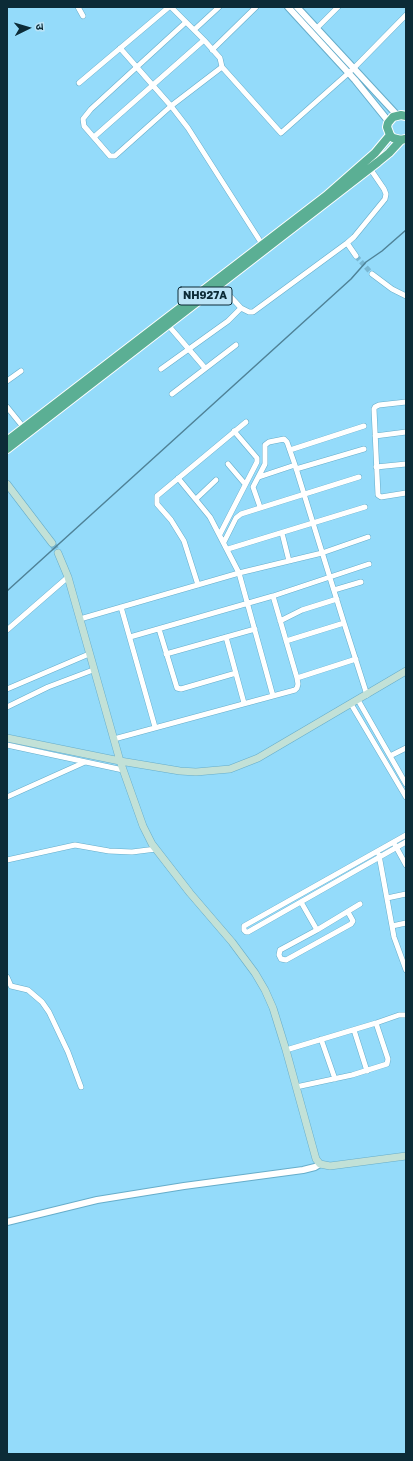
<!DOCTYPE html>
<html>
<head>
<meta charset="utf-8">
<style>
  body { margin:0 }
  #map { position:relative; width:413px; height:1461px; overflow:hidden; background:#94dbfa; font-family:"Golos Text","Noto Sans Devanagari",sans-serif }
  canvas { display:block }
  .frame { position:absolute; inset:0; border:8px solid #0c2b37; pointer-events:none }
  .north { position:absolute; left:8px; top:8px; width:40px; height:40px; -webkit-text-stroke:3px #bbe4f7; paint-order:stroke; rotate:85deg; font-size:11px; font-weight:700; line-height:16px; text-align:center; color:#0c2b37 }
  .north::after { content:''; display:block; margin:auto; width:14px; height:18px; background:#0c2b37; clip-path:polygon(50% 0,100% 100%,50% 72%,0 100%) }
</style>
</head>
<body>
<div id="map">
<canvas width="413" height="1461"></canvas>
<div class="frame"></div>
<div class="north">उ</div>
</div>
<script>
const g = document.querySelector('canvas').getContext('2d');
g.lineJoin = 'round';
const poly = rows => new Path2D(rows.map(r => 'M' + r).join(''));
function stroke(path, color, width, dash) { g.strokeStyle = color; g.lineWidth = width; g.lineCap = dash ? 'butt' : 'round'; g.setLineDash(dash || []); g.stroke(path); }
function label(font, color, halo, rows, align = 'center') {
  g.font = font + ' "Golos Text",sans-serif'; g.lineWidth = 3; g.setLineDash([]); g.textBaseline = 'middle'; g.strokeStyle = halo; g.fillStyle = color; for (const [text, x, y, turn = 0] of rows) {
    g.save(); g.translate(x, y); g.rotate((+turn || 0) * Math.PI / 180); g.textAlign = isNaN(turn) ? turn : align; if (halo) g.strokeText(text, 0, 0); g.fillText(text, 0, 0); g.restore();
  }
}
stroke(poly([
  [356,256,372,274]
]), '#79b8d3', 5, [5, 2.5]);
stroke(poly([
  [52,543,58,553]
]), '#79b8d3', 7, [7, 3.5]);
const minor = poly([
  [78,7,83,16],
  [171,7,204,40,220,58,222,67,281,133,353,69,406,15],
  [186,22,91,109,83,119,84,126,110,156,115,156,171,106,222,67],
  [317,28,338,7],
  [194,30,219,7],
  [120,48,171,106,188,128,262,244],
  [212,50,256,7],
  [79,83,169,7],
  [94,137,204,40],
  [347,243,356,256],
  [372,274,392,289,406,296],
  [219,284,241,308,249,312,253,312,347,243,354,237,385,199,386,194,384,189,369,167],
  [168,325,205,368],
  [161,369,228,321,241,308],
  [7,381,21,371],
  [172,394,236,345],
  [406,402,379,405,375,407,374,409,378,495,381,497,406,493],
  [7,407,24,428],
  [375,436,406,432],
  [290,450,364,426],
  [228,464,245,484],
  [376,467,406,464],
  [296,469,364,449],
  [259,477,295,465],
  [178,478,210,517,239,573,273,696],
  [196,499,216,480],
  [260,507,253,487,265,464,265,445,269,442,284,439,287,442,295,465,344,623,367,695],
  [282,533,289,561],
  [220,534,257,462,257,458,234,431],
  [224,542,236,518,241,514,359,477],
  [228,549,365,507],
  [198,585,184,541,171,520,157,504,157,496,246,422],
  [334,590,361,582],
  [121,607,155,727],
  [80,619,239,573,322,553,368,537],
  [280,621,302,610,337,599],
  [159,629,177,688,181,689,236,673],
  [7,630,68,577],
  [130,637,273,596,369,564],
  [226,637,244,703],
  [286,641,344,623],
  [166,654,255,629],
  [297,678,356,659],
  [7,689,89,654],
  [358,700,406,784],
  [351,704,406,797],
  [7,707,48,687,93,670],
  [114,739,295,690,297,688,298,684,297,678,273,596],
  [7,745,123,770],
  [390,756,406,748],
  [7,797,85,762],
  [406,835,244,926,244,930,246,932,248,932,406,842],
  [395,845,406,865],
  [379,855,394,937,406,970],
  [7,860,75,845,109,851,132,852,156,849],
  [387,898,406,894],
  [301,902,317,930],
  [348,912,353,921,351,924,286,960,281,959,279,955,280,950,317,930,360,904],
  [392,926,406,923],
  [7,977,11,986,28,990,42,1002,49,1012,68,1052,81,1087],
  [354,1030,367,1071],
  [321,1039,335,1079],
  [286,1050,376,1023,399,1015,406,1015],
  [296,1087,352,1075,387,1064,388,1059,376,1023]
]);
const tertiary = poly([
  [288,7,355,80,389,122],
  [297,7,397,115],
  [7,1222,97,1200,184,1186,303,1170,315,1167,320,1164]
]);
const secondary = poly([
  [7,484,52,543],
  [58,553,68,577,120,761,143,826,152,844,190,893,232,942,255,973,265,990,273,1008,286,1050,316,1159,320,1164,330,1166,406,1156],
  [7,738,120,761,180,771,196,772,230,769,258,758,406,671]
]);
const trunk = poly([
  [405,139,401,140,393,138,390,135,387,127,388,123,393,117,401,115,406,116],
  [7,441,326,196,375,153,390,135],
  [7,449,378,162,389,153,401,140]
]);
stroke(minor, '#66adca', 6);
stroke(tertiary, '#66adca', 8);
stroke(secondary, '#66adca', 8);
stroke(trunk, '#fff', 10);
stroke(minor, '#fff', 5);
stroke(tertiary, '#fff', 6);
stroke(secondary, '#c2e1d7', 7);
stroke(trunk, '#5baf94', 8);
stroke(poly([
  [7,591,351,279,366,262,382,251,406,230]
]), '#4f8297', 1.5);
for (const [x, y, w] of [
  [205,296,54]
]) { const box = new Path2D(); box.roundRect(x - w / 2, y - 9, w, 18, 3); g.fillStyle = '#bbe4f7'; g.fill(box); stroke(box, '#0c2b37', 1); }
label('bold 11px', '#0c2b37', null, [
  ["NH927A",205,296]
]);
</script>
</body>
</html>
